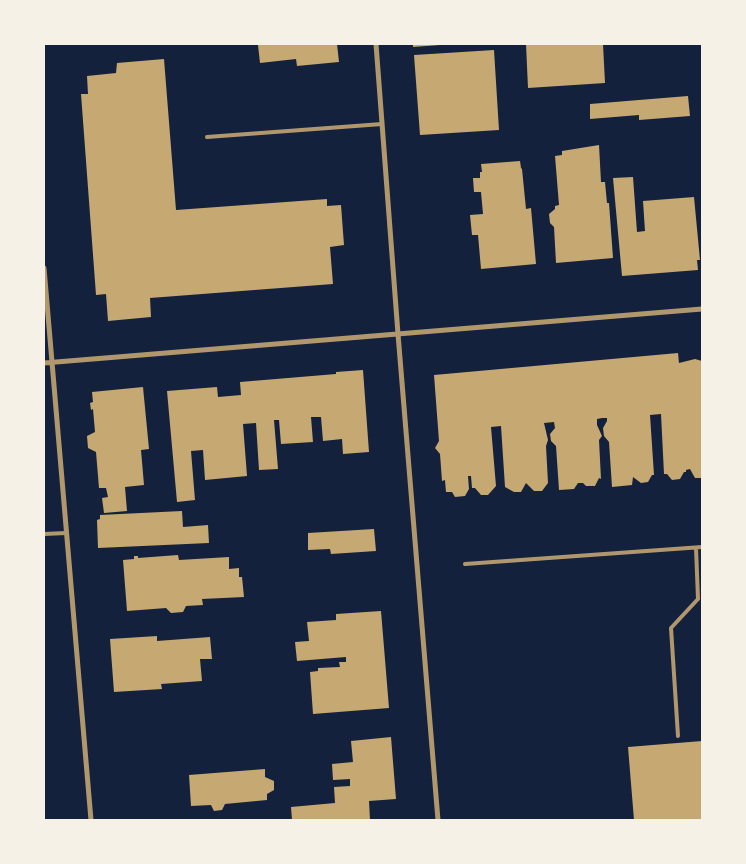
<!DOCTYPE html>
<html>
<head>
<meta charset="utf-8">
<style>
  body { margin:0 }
  #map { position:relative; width:746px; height:864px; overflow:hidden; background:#14213d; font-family:"Fira Sans",sans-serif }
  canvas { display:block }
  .frame { position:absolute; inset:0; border:45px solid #f6f1e7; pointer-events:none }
</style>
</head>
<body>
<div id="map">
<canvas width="746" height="864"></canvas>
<div class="frame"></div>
</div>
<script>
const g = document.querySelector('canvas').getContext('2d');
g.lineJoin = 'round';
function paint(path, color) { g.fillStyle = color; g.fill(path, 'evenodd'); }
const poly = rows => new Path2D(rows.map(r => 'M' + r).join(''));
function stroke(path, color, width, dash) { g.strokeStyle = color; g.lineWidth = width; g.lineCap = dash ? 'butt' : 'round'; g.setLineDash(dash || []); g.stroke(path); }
paint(poly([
  [269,44,337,44,339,62,297,66,296,59,260,63,258,45],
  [413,44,440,44,440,45,413,47],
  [526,44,603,44,605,83,528,88],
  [494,50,499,130,420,135,414,55],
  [164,59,176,210,327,199,327,206,341,205,344,245,330,247,333,284,150,298,151,317,108,321,106,294,96,295,81,94,88,94,87,76,116,73,117,63],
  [688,96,690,116,639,120,639,115,590,119,590,104],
  [599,145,601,182,605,182,607,203,609,203,613,258,556,263,554,227,550,223,549,214,555,209,555,206,559,205,555,156,562,155,562,151],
  [520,161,521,168,522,169,526,209,531,208,536,264,481,269,478,235,472,235,470,215,483,214,481,192,474,192,473,178,480,178,480,172,482,172,481,164],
  [633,177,637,232,645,231,643,201,694,197,700,260,697,260,698,270,622,276,613,178],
  [678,353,679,363,695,359,702,361,702,478,695,478,690,469,686,470,686,472,684,472,680,479,672,480,667,474,664,474,661,414,650,415,654,475,652,475,648,482,641,483,633,477,632,485,612,487,609,442,604,436,603,428,607,421,607,418,602,418,597,419,597,425,602,436,599,440,601,479,599,478,595,486,586,486,583,483,578,483,574,489,559,490,556,446,551,441,550,434,555,428,554,422,544,423,548,440,546,446,548,483,542,491,534,491,526,483,521,492,514,492,505,487,501,426,491,427,496,486,488,495,481,495,475,488,472,488,471,476,468,476,469,489,465,496,455,497,452,492,446,492,445,480,442,481,440,454,435,448,439,441,434,375],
  [363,370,369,452,343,454,342,439,323,441,321,417,311,417,313,442,281,444,279,420,274,420,278,469,259,470,256,423,243,424,247,476,205,480,203,450,191,451,195,500,177,502,167,391,217,387,218,397,241,395,240,382,336,374,336,372],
  [143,387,149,449,141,450,144,485,125,487,127,511,104,513,102,498,108,497,106,488,99,488,96,452,88,448,87,436,95,432,93,409,91,410,90,403,93,402,92,392],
  [182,511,183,527,208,525,209,543,98,548,97,520,100,519,100,515],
  [374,529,376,551,331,554,330,549,308,550,308,533],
  [178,555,179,560,229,557,229,569,239,568,239,577,242,577,244,597,202,599,203,605,186,606,183,612,171,613,166,608,127,611,123,560,134,559,134,556,138,556,138,558],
  [381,611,389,708,313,714,310,672,318,671,318,668,340,667,339,662,346,662,346,657,297,661,295,642,309,641,307,622,336,620,336,614],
  [157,636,157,641,210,637,212,659,200,659,202,681,161,684,162,689,114,692,110,639],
  [391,737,396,799,369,801,370,820,292,820,291,807,335,803,334,787,350,786,350,779,333,780,332,764,353,762,351,741],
  [702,741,702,820,634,820,628,747],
  [265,769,265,777,274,781,274,790,267,794,267,800,225,804,222,810,214,811,211,805,191,806,189,775]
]), '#c6a872');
stroke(poly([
  [207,137,382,124],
  [44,534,66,533],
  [465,564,702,547],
  [678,736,671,628,698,599,696,548]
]), '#b1986c', 4);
stroke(poly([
  [376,44,398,334,438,820],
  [44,268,91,820],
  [44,363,702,309]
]), '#b1986c', 5);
</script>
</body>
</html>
